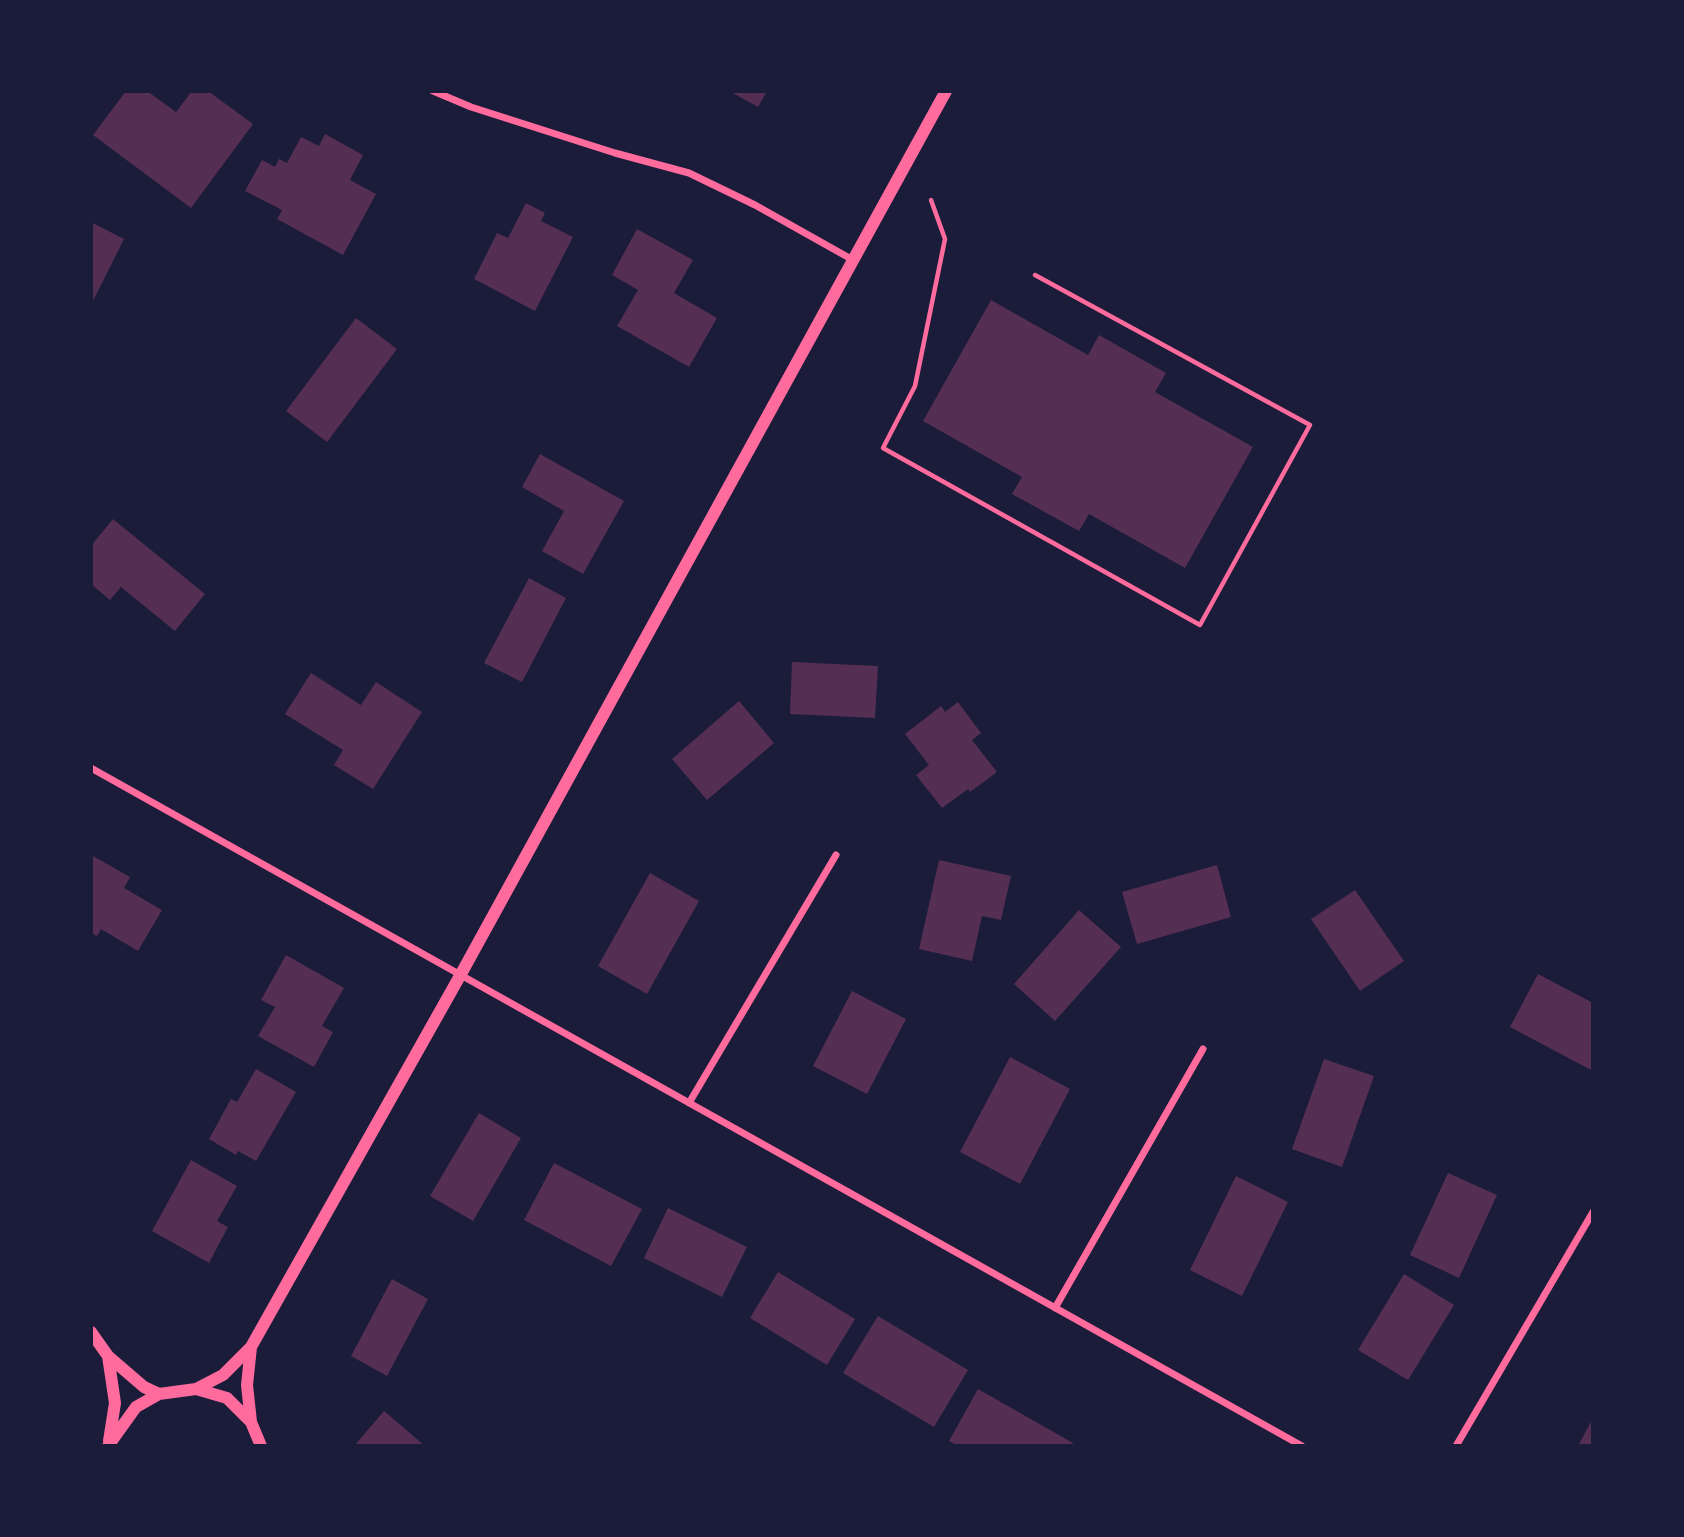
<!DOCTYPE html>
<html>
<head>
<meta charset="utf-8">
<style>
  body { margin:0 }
  #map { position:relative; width:1684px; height:1537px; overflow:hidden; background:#1b1b3a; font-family:"Space Grotesk",sans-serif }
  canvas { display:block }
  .frame { position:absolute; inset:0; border:93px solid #1b1b3a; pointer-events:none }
</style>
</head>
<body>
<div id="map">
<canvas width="1684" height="1537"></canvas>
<div class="frame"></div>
</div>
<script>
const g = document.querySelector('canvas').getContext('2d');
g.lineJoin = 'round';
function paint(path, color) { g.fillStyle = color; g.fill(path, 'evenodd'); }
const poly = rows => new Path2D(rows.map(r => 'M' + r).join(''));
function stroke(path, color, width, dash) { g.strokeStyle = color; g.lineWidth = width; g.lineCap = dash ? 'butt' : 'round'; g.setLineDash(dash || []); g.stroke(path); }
paint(poly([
  [126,91,147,91,176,112,192,91,208,91,253,124,191,208,93,135],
  [729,91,767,91,758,107],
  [325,134,363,155,350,180,376,194,343,255,277,219,282,210,245,191,262,160,275,167,279,159,287,163,301,137,319,146],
  [526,203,545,213,541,221,573,237,535,311,474,279,497,233,508,238],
  [91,222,124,239,91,305],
  [637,229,693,260,674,293,717,318,689,367,617,326,638,290,612,275],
  [991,300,1088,355,1099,335,1166,373,1155,392,1253,447,1185,568,1089,514,1079,531,1012,494,1022,477,923,421],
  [356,318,397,349,327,442,286,411],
  [540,454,624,501,583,574,542,551,564,511,522,487],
  [113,519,205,594,175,631,121,587,110,600,91,584,91,546],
  [529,578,566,598,522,682,484,663],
  [792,662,878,666,875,718,790,714],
  [311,673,361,705,376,682,422,712,373,789,334,765,343,750,285,714],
  [739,701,774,743,707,800,672,759],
  [958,702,981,733,972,740,997,772,970,792,968,789,942,808,916,775,929,765,905,734,941,706,945,712],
  [93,856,130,877,124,888,162,910,138,951,101,929,97,936,91,933,91,859],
  [939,860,1011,876,1001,920,982,916,972,961,919,949],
  [1217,865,1231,917,1137,944,1122,892],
  [650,873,699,901,647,994,598,966],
  [1355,890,1404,961,1360,991,1311,919],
  [1079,910,1121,947,1055,1021,1014,984],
  [286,955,344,988,322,1026,333,1032,314,1067,258,1036,275,1007,261,1000],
  [1538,974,1593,1003,1593,1065,1591,1070,1510,1027],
  [852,991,906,1019,867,1094,813,1066],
  [1010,1057,1070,1089,1020,1184,960,1152],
  [1324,1059,1374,1076,1342,1167,1292,1149],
  [256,1069,296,1092,256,1161,238,1151,236,1155,209,1139,231,1099,237,1102],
  [479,1113,521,1138,473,1221,430,1196],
  [191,1160,237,1186,217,1221,228,1227,209,1263,152,1231],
  [554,1163,642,1209,611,1266,524,1220],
  [1448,1173,1497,1195,1459,1278,1410,1255],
  [1236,1176,1288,1202,1242,1296,1190,1270],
  [668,1208,747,1247,722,1297,644,1258],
  [778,1272,855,1319,827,1365,750,1318],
  [1404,1274,1454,1305,1408,1380,1358,1350],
  [392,1279,428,1299,387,1376,351,1356],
  [878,1316,968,1370,934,1427,843,1373],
  [978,1389,1073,1443,1071,1446,958,1446,949,1441],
  [384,1411,425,1446,354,1446],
  [1593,1418,1593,1446,1578,1446]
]), '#542f53');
stroke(poly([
  [931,200,945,239,915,386,883,448,1200,625,1310,425,1035,275]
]), '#ff6b9d', 4.5);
stroke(poly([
  [433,91,471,107,615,153,689,173,755,205,853,260],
  [91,768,1302,1446],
  [689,1103,836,855],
  [1055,1308,1203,1049],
  [1456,1446,1593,1212]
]), '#ff6b9d', 7);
stroke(poly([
  [91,1332,108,1356,144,1387,159,1394],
  [108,1356,115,1403,109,1441],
  [196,1389,223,1375,251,1347,461,974,946,91],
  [251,1422,247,1385,251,1347],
  [108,1446,136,1407,159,1394,196,1389,227,1398,251,1422,261,1446]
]), '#ff6b9d', 12);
</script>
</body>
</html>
